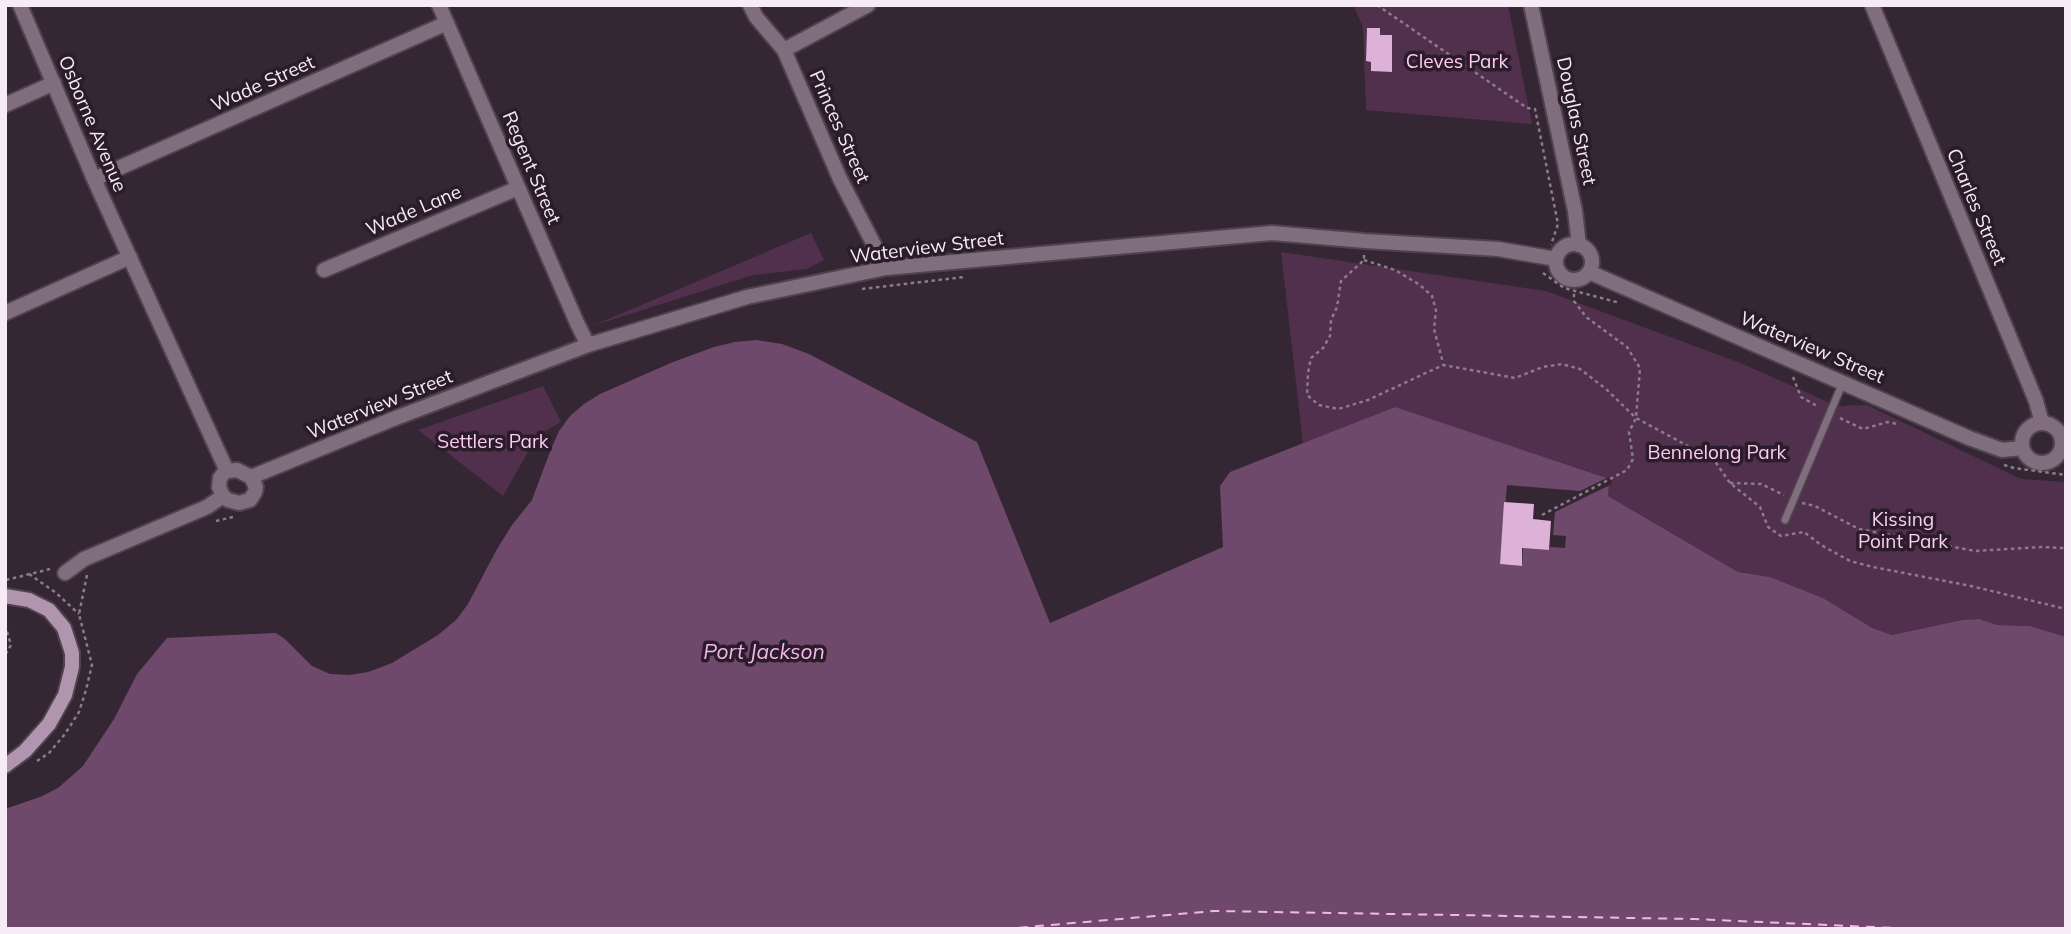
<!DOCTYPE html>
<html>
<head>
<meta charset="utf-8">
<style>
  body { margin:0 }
  #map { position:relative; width:2071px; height:934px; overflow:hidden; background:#352633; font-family:Mulish,sans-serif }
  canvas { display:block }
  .frame { position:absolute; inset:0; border:7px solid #f7ecf5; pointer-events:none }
</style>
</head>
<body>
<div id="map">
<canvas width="2071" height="934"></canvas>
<div class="frame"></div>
</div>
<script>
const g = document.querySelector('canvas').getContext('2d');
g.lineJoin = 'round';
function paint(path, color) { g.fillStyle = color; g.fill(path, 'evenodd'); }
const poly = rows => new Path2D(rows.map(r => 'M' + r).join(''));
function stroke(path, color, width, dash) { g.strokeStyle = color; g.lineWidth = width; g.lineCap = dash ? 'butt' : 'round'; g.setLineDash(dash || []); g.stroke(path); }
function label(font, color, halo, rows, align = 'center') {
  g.font = font + ' Mulish,sans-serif'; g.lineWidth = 7; g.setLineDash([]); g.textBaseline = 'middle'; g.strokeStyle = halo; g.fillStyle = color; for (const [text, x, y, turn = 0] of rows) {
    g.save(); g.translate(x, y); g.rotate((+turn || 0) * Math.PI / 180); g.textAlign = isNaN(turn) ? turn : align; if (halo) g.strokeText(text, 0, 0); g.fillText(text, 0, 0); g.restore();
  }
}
paint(poly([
  [1340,5,1508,5,1532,124,1366,110,1363,27,1354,7],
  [811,233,824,260,807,269,753,275,592,326],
  [1281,252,1546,291,1743,364,1837,406,1867,405,2021,479,2066,482,2066,637,2030,626,1997,625,1979,619,1962,620,1892,635,1871,628,1823,598,1770,577,1738,572,1608,496,1395,407,1303,444],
  [543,386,561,422,537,436,503,496,418,430]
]), '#51304d');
paint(poly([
  [756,340,782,344,809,354,977,442,1050,623,1223,547,1220,486,1230,472,1395,407,1609,479,1608,496,1738,572,1770,577,1823,598,1872,628,1892,635,1962,620,1979,619,1997,625,2030,626,2066,637,2066,929,5,929,5,809,40,797,58,788,83,766,114,719,137,674,167,638,276,633,286,640,312,666,330,674,349,675,368,672,392,663,438,635,456,620,468,604,497,549,512,525,532,500,551,449,559,431,570,416,584,404,600,394,673,362,714,347,735,342]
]), '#6f496b');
paint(poly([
  [1611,476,1612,484,1555,512,1553,535,1566,536,1565,548,1550,547,1549,550,1523,548,1522,566,1500,564,1507,485,1580,491]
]), '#352633');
stroke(poly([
  [1003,929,1214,911,1693,919,1918,929]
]), '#f4b5ed', 2, [9, 7]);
paint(poly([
  [1367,28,1380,28,1380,35,1392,35,1392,72,1371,71,1371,62,1366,61],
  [1504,502,1534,504,1533,519,1551,521,1549,550,1522,548,1522,566,1500,564]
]), '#deb2d8');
const lane = poly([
  [1785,520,1843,382]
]);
const street = poly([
  [20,5,94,179,227,471],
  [439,5,577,323,588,345],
  [750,5,756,17,784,50,840,179,886,268],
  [1531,5,1575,211,1579,245],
  [1872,5,2036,401,2042,423],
  [784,50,868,5],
  [5,105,54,83],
  [94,179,447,23],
  '1556 262a18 18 0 1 1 36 0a18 18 0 1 1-36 0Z',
  [324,270,518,188],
  [1589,272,1969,438,2002,450,2022,448],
  [5,313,130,257],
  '2022 443a20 20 0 1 1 40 0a20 20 0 1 1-40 0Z',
  [237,470,251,477,256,487,255,492,250,500,239,503,228,500,223,496,219,487,220,478,223,474,227,471,237,470],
  [251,477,393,419,588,345,747,297,886,268,1272,233,1365,241,1498,249,1556,259],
  [65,573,84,559,207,507,223,496]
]);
const secondary = poly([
  [5,596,29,600,49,610,64,628,72,653,72,667,65,695,49,724,25,751,5,766]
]);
stroke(lane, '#50424e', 10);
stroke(street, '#50424e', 18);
stroke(secondary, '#50424e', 18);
stroke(poly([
  [1377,5,1527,108,1535,109,1558,224,1551,245],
  [1364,255,1364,260,1341,281,1337,307,1331,320,1330,336,1323,348,1311,358,1308,373,1307,395,1319,405,1338,409,1368,400,1443,365,1515,378,1543,367,1562,364,1580,369,1606,389,1636,418,1714,460,1730,483,1760,507,1768,527,1781,536,1804,532,1821,545,1850,561,1873,567,1971,586,2066,609],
  [1364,260,1395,270,1420,285,1432,296,1436,310,1434,329,1443,363],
  [1543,273,1564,288,1620,303],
  [862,289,964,277],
  [1793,377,1801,397,1819,407],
  [1840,418,1863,429,1888,422,1897,424],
  [2004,465,2014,468,2066,475],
  [1730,483,1761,484,1784,495],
  [1802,503,1815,506,1859,529,1975,551,2042,547,2062,548,2066,544],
  [1542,515,1627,470,1633,459,1629,432,1636,418,1640,368,1627,347,1586,317,1574,301,1574,291],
  [216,521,233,517],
  [29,574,55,592,79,614],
  [6,580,50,569],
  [5,625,11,645,5,655],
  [37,761,49,753,65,734,79,712,86,690,92,665,79,614,87,575]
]), '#8a7d88', 2.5, [3.5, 3.5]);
stroke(lane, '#806e7e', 7);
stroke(street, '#806e7e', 14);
stroke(secondary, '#b194ad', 14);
label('19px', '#fecbf7', '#2b1c29', [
  ["Cleves Park",1457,62],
  ["Settlers Park",493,442],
  ["Bennelong Park",1717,453],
  ["Kissing",1903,520],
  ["Point Park",1903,542]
]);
label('19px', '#f7ecf5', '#2b1c29', [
  ["Wade Street",263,84,-24],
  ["Douglas Street",1576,121,78],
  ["Osborne Avenue",92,124,67],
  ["Princes Street",839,127,66],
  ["Regent Street",531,168,67],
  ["Charles Street",1976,207,67],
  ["Wade Lane",414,211,-23],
  ["Waterview Street",927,248,-7],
  ["Waterview Street",1812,348,23],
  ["Waterview Street",380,405,-22]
]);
label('italic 21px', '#f4b5ed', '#2b1c29', [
  ["Port Jackson",764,653]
]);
</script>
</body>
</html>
